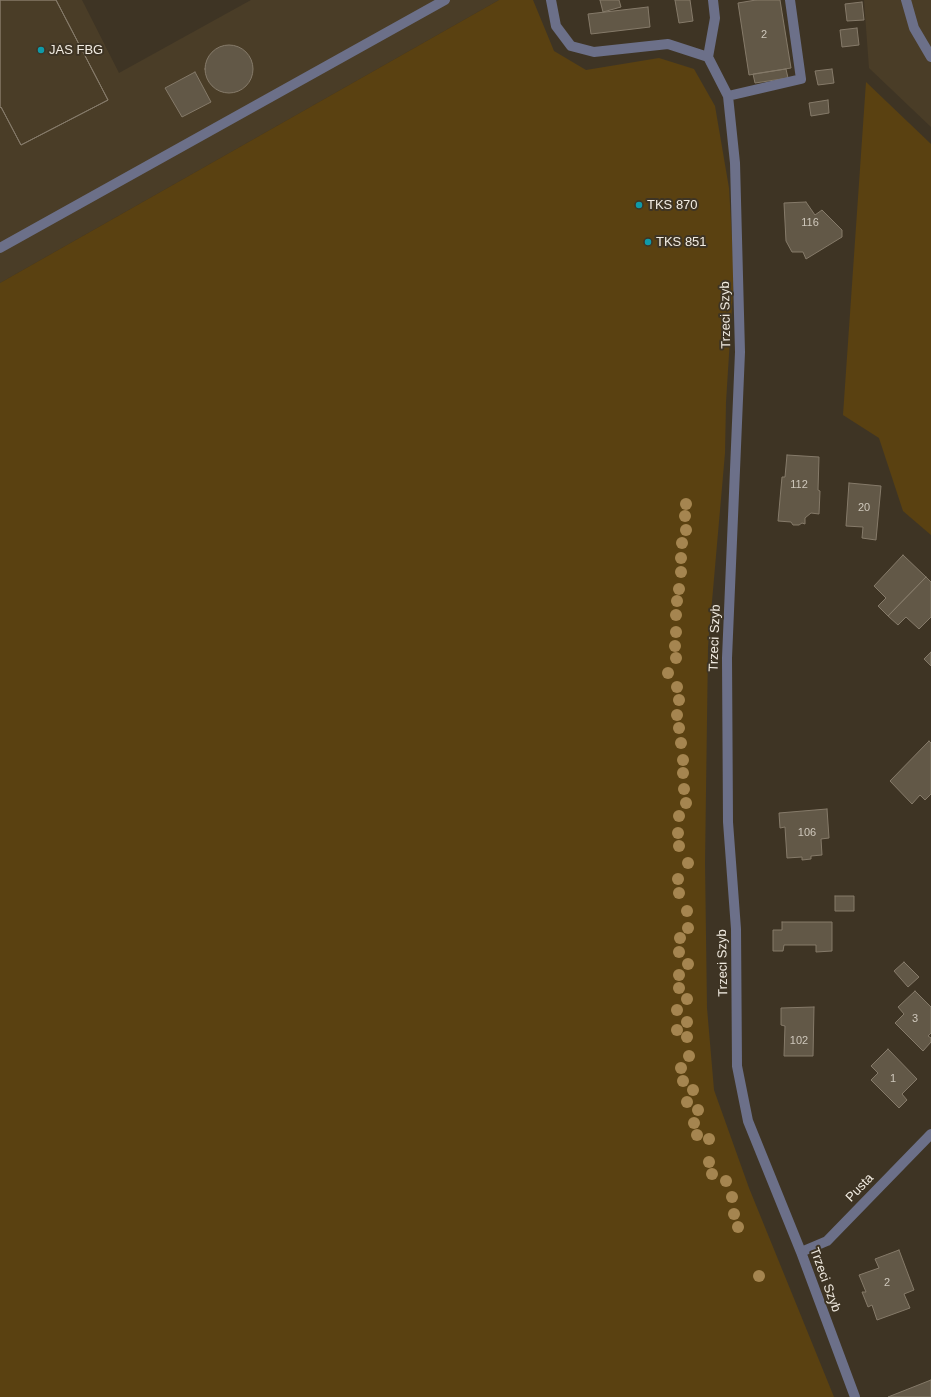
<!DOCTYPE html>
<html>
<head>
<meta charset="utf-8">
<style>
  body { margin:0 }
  canvas { display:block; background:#3e3424 }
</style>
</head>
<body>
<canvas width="931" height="1397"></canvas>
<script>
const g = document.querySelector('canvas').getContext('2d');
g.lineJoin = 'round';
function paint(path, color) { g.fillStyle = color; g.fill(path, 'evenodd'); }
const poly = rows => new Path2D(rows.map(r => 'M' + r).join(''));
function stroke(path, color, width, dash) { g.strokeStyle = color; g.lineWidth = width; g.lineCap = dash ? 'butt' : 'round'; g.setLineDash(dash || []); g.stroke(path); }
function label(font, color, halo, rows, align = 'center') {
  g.font = font + ' Arial,sans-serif'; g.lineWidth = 4; g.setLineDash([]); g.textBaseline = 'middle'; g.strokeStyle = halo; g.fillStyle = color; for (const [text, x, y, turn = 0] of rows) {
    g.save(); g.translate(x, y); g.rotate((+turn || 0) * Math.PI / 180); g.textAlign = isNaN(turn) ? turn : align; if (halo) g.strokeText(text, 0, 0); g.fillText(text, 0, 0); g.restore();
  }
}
paint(poly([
  [0,0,82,0,119,73,251,0,499,0,0,283],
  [864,0,931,0,931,127,869,68]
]), '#4a3d27');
paint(poly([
  [499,0,533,0,554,51,586,70,659,58,694,69,715,106,729,188,734,275,726,402,725,453,708,647,705,863,707,1008,714,1090,749,1188,834,1397,0,1397,0,283],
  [866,82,931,144,931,535,903,511,879,438,843,415]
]), '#5a4111');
const building = poly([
  [0,0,56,0,108,100,21,145,1,107,0,108,0,0],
  [0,0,56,0,108,100,21,145,1,107,0,108,0,0],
  [600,0,619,0,621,7,603,12,600,0],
  [675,0,690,0,693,21,679,23,675,0],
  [756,0,780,0,791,68,749,75,738,3,756,0],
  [862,2,864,20,847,21,845,4,862,2],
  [648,7,650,27,591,34,588,14,648,7],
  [857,28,859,45,842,47,840,30,857,28],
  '205 69a24 24 0 1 1 48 0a24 24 0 1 1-48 0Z',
  [786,69,788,78,755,83,753,74,786,69],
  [832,69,834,83,818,85,815,71,832,69],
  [195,72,211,102,182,117,165,88,195,72],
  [828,100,829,113,811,116,809,103,828,100],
  [806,202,815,215,822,210,842,230,842,237,806,259,803,252,792,252,786,241,784,203,806,202],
  [787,455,819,457,818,490,820,491,819,514,811,513,805,518,805,524,802,523,799,525,793,525,791,522,778,521,782,477,785,477,787,455],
  [849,483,881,486,876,540,862,538,863,527,846,526,849,483],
  [903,555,926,577,888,616,878,606,886,598,874,586,903,555],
  [926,577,931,582,931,617,919,629,906,617,898,625,888,616,926,577],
  [931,652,931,666,924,659,931,652],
  [929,741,931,743,931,794,925,800,920,795,912,804,890,781,929,741],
  [827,809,829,838,821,839,822,855,811,856,811,859,802,860,802,857,787,858,785,827,780,828,779,813,827,809],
  [835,896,854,896,854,911,835,911,835,896],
  [782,922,832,922,832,951,816,952,816,945,784,945,783,951,773,951,773,930,782,930,782,922],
  [904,962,919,977,908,987,894,971,904,962],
  [915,991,931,1007,931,1033,928,1036,931,1038,931,1042,923,1051,895,1023,904,1014,898,1007,915,991],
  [814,1007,813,1056,784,1056,785,1026,781,1025,781,1008,814,1007],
  [888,1049,917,1079,902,1094,907,1100,899,1108,871,1080,878,1073,871,1066,888,1049],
  [899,1250,914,1290,904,1294,910,1308,877,1320,872,1305,868,1307,862,1292,866,1292,859,1275,879,1268,875,1259,899,1250],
  [931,1380,931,1397,888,1397,931,1380]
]);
paint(building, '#625847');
stroke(building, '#857a69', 1);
stroke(poly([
  [551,0,556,26,571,46,594,52,668,44,708,57,728,96,735,163,740,352,727,658,728,822,736,929,737,1066,748,1121,801,1252,855,1397],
  [906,0,914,28,931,57],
  [708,57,715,18,713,0],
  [728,96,801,79,790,0],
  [0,248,445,0],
  [801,1252,827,1241,931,1134]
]), '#6c7089', 10);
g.fillStyle = '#a58550';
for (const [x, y] of [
  [686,504],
  [685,516],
  [686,530],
  [682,543],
  [681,558],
  [681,572],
  [679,589],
  [677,601],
  [676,615],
  [676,632],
  [675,646],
  [676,658],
  [668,673],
  [677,687],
  [679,700],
  [677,715],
  [679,728],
  [681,743],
  [683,760],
  [683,773],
  [684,789],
  [686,803],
  [679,816],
  [678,833],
  [679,846],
  [688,863],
  [678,879],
  [679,893],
  [687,911],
  [688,928],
  [680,938],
  [679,952],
  [688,964],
  [679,975],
  [679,988],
  [687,999],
  [677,1010],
  [687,1022],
  [677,1030],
  [687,1037],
  [689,1056],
  [681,1068],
  [683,1081],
  [693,1090],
  [687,1102],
  [698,1110],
  [694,1123],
  [697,1135],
  [709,1139],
  [709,1162],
  [712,1174],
  [726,1181],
  [732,1197],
  [734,1214],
  [738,1227],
  [759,1276]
]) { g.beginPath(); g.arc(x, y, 6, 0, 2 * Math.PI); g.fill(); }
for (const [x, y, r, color] of [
  [41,50,4,"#0f9aa8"],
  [639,205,4,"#0f9aa8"],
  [648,242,4,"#0f9aa8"]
]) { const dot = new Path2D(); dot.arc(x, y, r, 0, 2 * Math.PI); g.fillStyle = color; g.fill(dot); stroke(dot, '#3e3424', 1.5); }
label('11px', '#cec7bb', null, [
  ["2",764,35],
  ["116",810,223],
  ["112",799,485],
  ["20",864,508],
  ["106",807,833],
  ["3",915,1019],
  ["102",799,1041],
  ["1",893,1079],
  ["2",887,1283]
]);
label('13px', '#f2ece2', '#3e3424', [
  ["JAS FBG",49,50],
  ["TKS 870",647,205],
  ["TKS 851",656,242]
], 'left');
label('13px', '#f2ece2', '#3e3424', [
  ["Trzeci Szyb",726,315,-91],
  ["Trzeci Szyb",715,638,-88],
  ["Trzeci Szyb",723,963,-91],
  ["Pusta",860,1188,-46],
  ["Trzeci Szyb",825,1280,70]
]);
</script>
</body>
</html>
